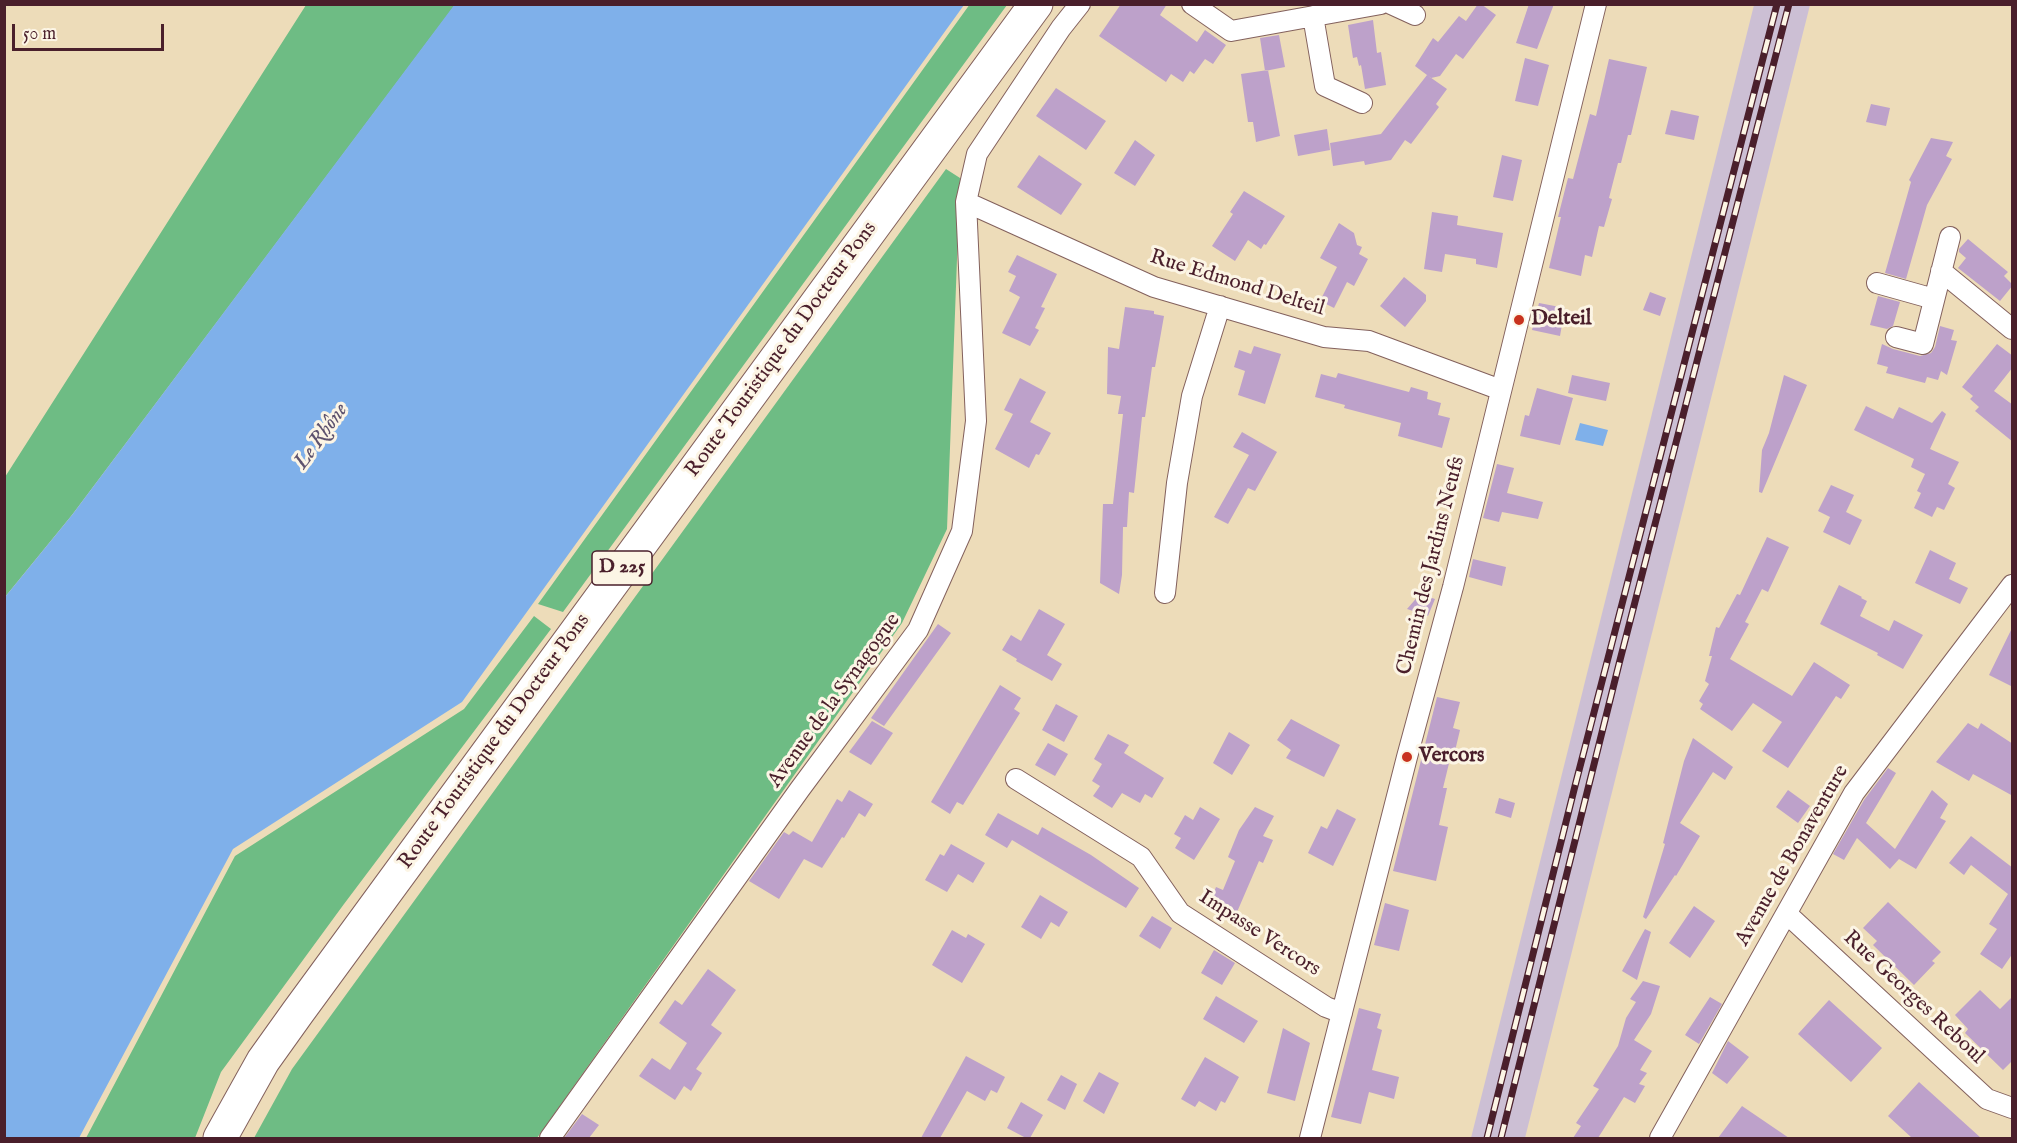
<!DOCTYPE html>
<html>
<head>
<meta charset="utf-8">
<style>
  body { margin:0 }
  #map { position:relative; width:2017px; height:1143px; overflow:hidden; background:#eddcb9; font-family:"IM FELL English",serif }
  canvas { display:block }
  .frame { position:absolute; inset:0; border:6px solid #4a1f2b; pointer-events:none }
  .scale { position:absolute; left:12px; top:24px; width:152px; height:27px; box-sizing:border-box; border:3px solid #4a1f2b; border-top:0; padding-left:8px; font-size:18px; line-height:21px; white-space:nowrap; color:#4a1f2b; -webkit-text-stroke:4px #fcf5e5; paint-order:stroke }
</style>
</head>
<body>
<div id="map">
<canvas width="2017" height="1143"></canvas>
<div class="frame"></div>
<div class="scale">50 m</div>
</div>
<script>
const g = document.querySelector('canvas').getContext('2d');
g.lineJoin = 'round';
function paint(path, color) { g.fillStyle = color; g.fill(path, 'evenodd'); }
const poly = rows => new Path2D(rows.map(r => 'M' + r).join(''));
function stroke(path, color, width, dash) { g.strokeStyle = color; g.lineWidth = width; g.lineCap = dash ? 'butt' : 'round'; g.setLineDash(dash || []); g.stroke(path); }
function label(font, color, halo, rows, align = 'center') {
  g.font = font + ' "IM FELL English",serif'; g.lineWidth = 6; g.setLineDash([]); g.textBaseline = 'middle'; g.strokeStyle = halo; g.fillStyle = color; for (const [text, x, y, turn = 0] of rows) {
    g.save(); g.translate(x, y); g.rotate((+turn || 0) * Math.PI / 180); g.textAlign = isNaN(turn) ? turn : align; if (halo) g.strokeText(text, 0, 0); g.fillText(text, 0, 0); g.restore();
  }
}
paint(poly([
  [1754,5,1810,5,1525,1138,1471,1138]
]), '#ccbfd4');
paint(poly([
  [970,4,1007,5,563,612,538,604],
  [306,5,455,5,72,515,5,597,5,477],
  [946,169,960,178,947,529,902,623,537,1138,254,1138,292,1069],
  [534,616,551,629,344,904,221,1072,195,1138,86,1138,235,856,464,709]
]), '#6ebc84');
paint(poly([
  [455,4,964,5,462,702,233,849,79,1138,5,1138,5,597,72,515],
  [1580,423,1608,430,1603,446,1575,440]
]), '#7fb0ea');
paint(poly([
  [1121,4,1167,4,1160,15,1197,42,1205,30,1226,45,1213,64,1205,59,1194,74,1190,71,1183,82,1171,74,1166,82,1099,36],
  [1478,4,1481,4,1496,15,1463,59,1456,54,1440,76,1431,78,1415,66,1433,38,1438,42,1459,16,1466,21],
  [1529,4,1554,4,1537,49,1516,43],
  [1373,20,1377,53,1381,52,1386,85,1365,89,1361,65,1359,66,1357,57,1353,58,1348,25],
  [1279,35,1285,67,1265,71,1260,38],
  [1525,58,1549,65,1538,106,1515,101],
  [1609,59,1647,67,1631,135,1628,135,1621,163,1618,163,1609,198,1612,199,1604,227,1599,226,1592,257,1585,255,1581,276,1549,268,1561,217,1558,217,1568,178,1573,179,1590,114,1596,116],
  [1268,70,1280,136,1256,142,1253,122,1248,122,1241,74],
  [1427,75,1447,89,1436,104,1439,107,1411,144,1405,140,1391,160,1365,165,1364,161,1333,166,1330,143,1381,134],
  [1056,88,1106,121,1086,150,1036,116],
  [1871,104,1890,108,1886,126,1866,122],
  [1671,110,1699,116,1694,140,1665,134],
  [1327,129,1330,150,1298,156,1294,135],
  [1931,138,1953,142,1946,156,1952,159,1927,205,1906,279,1885,273,1911,182,1909,180],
  [1135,140,1155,155,1135,186,1114,173],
  [1039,155,1082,184,1061,215,1017,187],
  [1502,155,1522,160,1513,201,1493,197],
  [1244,191,1285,216,1266,245,1264,244,1261,249,1248,240,1235,261,1212,246,1233,214,1230,212],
  [1432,212,1458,216,1457,225,1503,233,1497,268,1476,264,1476,259,1445,254,1442,272,1424,269],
  [1339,223,1354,233,1357,245,1362,247,1359,254,1368,259,1354,286,1347,282,1334,308,1320,301,1337,267,1320,258],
  [1968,239,2008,272,2004,276,2013,285,2000,301,1958,268,1966,258,1959,252,1959,249],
  [1017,255,1057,274,1041,307,1045,308,1035,328,1039,330,1030,346,1002,333,1020,297,1009,291,1016,276,1008,272],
  [1404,277,1426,295,1426,301,1405,327,1380,306],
  [1650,292,1666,298,1660,316,1643,310],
  [1878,296,1900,302,1893,326,1887,329,1870,325],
  [1539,303,1565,308,1560,336,1532,330],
  [1125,307,1154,311,1154,314,1164,316,1155,367,1152,367,1145,417,1142,417,1134,493,1129,492,1127,527,1123,527,1122,575,1119,594,1100,583,1103,504,1113,504,1123,414,1118,414,1121,396,1107,394,1108,347,1119,349],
  [1940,326,1954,330,1951,340,1957,341,1947,375,1941,371,1938,380,1927,377,1925,383,1886,373,1888,367,1877,364,1882,344,1893,349,1920,356,1931,353,1935,347],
  [1997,344,2013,356,2013,367,1994,391,2013,405,2013,442,1975,411,1979,407,1970,399,1973,396,1962,387],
  [1254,346,1281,354,1265,404,1238,395,1245,371,1234,367,1239,350,1251,354],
  [1338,373,1409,392,1411,387,1428,392,1427,399,1441,403,1438,415,1450,418,1442,448,1398,436,1401,423,1344,408,1345,405,1315,397,1321,374,1336,378],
  [1572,375,1610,383,1606,401,1568,393],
  [1784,375,1807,385,1762,493,1759,492,1762,450,1769,433],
  [1020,378,1046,392,1030,422,1051,433,1039,455,1036,454,1029,468,995,449,1013,414,1004,410],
  [1537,388,1573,398,1560,445,1520,436,1525,415,1529,416],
  [1866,406,1893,419,1899,407,1932,423,1942,411,1946,414,1930,449,1959,462,1948,484,1955,488,1944,510,1937,507,1932,517,1914,508,1921,493,1917,491,1925,474,1911,467,1914,459,1854,430],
  [1242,432,1277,452,1255,491,1248,488,1228,524,1214,517,1249,455,1233,447],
  [1497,464,1514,468,1507,493,1543,502,1538,519,1502,512,1499,522,1483,518],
  [1831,485,1854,495,1846,512,1862,520,1850,545,1823,532,1830,517,1818,511],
  [1767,537,1789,547,1768,592,1762,589,1745,622,1749,624,1730,659,1792,696,1814,662,1850,685,1841,699,1836,696,1788,768,1762,751,1782,722,1753,703,1732,731,1700,709,1703,704,1699,701,1709,684,1705,681,1712,656,1709,656,1716,627,1719,628,1737,594,1740,595],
  [1930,550,1956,563,1949,579,1968,588,1960,604,1915,583],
  [1473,559,1506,567,1502,586,1469,577],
  [1839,585,1862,597,1861,598,1867,601,1860,616,1889,631,1894,620,1923,635,1903,669,1877,655,1878,653,1820,624],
  [1420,594,1435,599,1428,616,1407,609],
  [1039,609,1065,624,1047,655,1062,664,1052,681,1016,661,1017,659,1002,650,1011,635,1021,641],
  [938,624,951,633,884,726,871,718],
  [2013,626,2013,687,1989,675],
  [1000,685,1021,698,1014,709,1020,713,963,805,957,802,950,814,931,802],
  [1437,697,1460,702,1453,728,1460,730,1455,751,1452,751,1443,788,1447,788,1439,825,1448,827,1436,881,1393,871],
  [1056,704,1078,716,1064,742,1042,730],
  [1291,719,1340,745,1324,777,1286,758,1291,750,1277,740],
  [872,721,893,733,871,765,849,752],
  [1968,723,1978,729,1981,723,2013,744,2013,796,1973,774,1969,781,1936,762],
  [1229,732,1250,745,1232,775,1213,763],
  [1108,734,1129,745,1124,753,1164,778,1152,798,1145,794,1140,803,1122,793,1112,808,1093,796,1100,786,1092,781,1102,764,1094,759],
  [1693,738,1733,767,1725,780,1713,772,1680,823,1700,836,1676,876,1675,875,1646,919,1643,917,1665,844,1663,843,1684,761],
  [1048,743,1068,754,1055,776,1035,765],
  [1888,768,1896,773,1866,823,1895,849,1932,790,1948,804,1940,818,1946,821,1916,869,1899,859,1890,869,1857,838,1844,860,1833,854,1864,800],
  [849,790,873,804,865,817,859,813,844,838,842,837,822,868,804,859,779,899,749,881,784,832,789,835,793,831,812,842,837,799,842,802],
  [1788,790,1810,806,1798,823,1776,807],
  [1499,798,1515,803,1511,818,1495,813],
  [1200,807,1220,819,1194,860,1175,848,1181,838,1174,834,1185,815,1193,820],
  [1255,807,1274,816,1263,836,1273,840,1263,863,1259,861,1234,919,1208,908,1216,887,1223,890,1235,861,1228,857,1239,830],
  [1337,809,1356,819,1333,866,1308,853,1321,826,1327,829],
  [998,813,1038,835,1042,827,1091,855,1139,888,1126,908,1012,840,1007,848,985,835],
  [1971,836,2013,868,2013,953,2002,969,1980,954,1997,929,1989,924,2008,894,1971,865,1964,875,1949,863],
  [951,844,985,863,973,883,958,874,947,892,925,880,940,854,944,856],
  [1040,895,1068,912,1059,927,1051,922,1041,939,1021,927],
  [1888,902,1941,952,1932,961,1935,963,1914,985,1873,945,1877,941,1863,928],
  [1385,903,1409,910,1399,951,1374,945],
  [1694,906,1715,921,1690,958,1669,943],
  [1152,916,1172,928,1160,949,1139,936],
  [1645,929,1651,932,1637,980,1622,971],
  [952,930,966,938,968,934,985,944,962,983,932,965],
  [1214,950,1235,963,1222,985,1201,973],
  [708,969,736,990,711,1025,722,1033,696,1069,702,1073,691,1091,684,1086,675,1100,639,1076,652,1058,670,1070,687,1043,659,1023,675,1000,682,1005],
  [1643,981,1660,986,1651,1014,1634,1040,1652,1051,1640,1070,1647,1073,1639,1084,1645,1086,1635,1103,1624,1097,1598,1138,1573,1138,1581,1126,1576,1123,1599,1089,1593,1086,1618,1046,1626,1018,1636,1002,1630,999],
  [1980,990,2000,1009,2013,996,2013,1060,2003,1070,1965,1033,1968,1029,1955,1015],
  [1216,996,1258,1021,1244,1043,1203,1019],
  [1710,997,1722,1004,1699,1044,1685,1035],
  [1829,1000,1882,1048,1851,1082,1798,1034],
  [1359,1008,1381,1014,1377,1028,1382,1030,1372,1070,1399,1077,1394,1099,1369,1092,1361,1124,1331,1117],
  [1283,1028,1310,1043,1295,1101,1267,1093],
  [1728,1041,1749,1057,1727,1084,1712,1073],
  [966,1056,1005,1077,997,1093,991,1090,985,1101,967,1091,940,1138,921,1138],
  [1205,1057,1239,1077,1225,1103,1221,1101,1216,1111,1199,1101,1195,1107,1181,1099],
  [1099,1072,1119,1083,1104,1114,1083,1101],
  [1061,1075,1077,1084,1065,1110,1047,1100],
  [1919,1082,1981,1138,1912,1138,1888,1116],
  [1021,1102,1043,1115,1030,1138,1026,1138,1007,1128],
  [1742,1106,1789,1138,1718,1138],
  [582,1114,599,1125,589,1138,564,1138]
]), '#bda1ca');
const street = poly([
  [1192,4,1231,31,1381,4],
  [1391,4,1415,15],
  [1313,16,1325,86,1362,103],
  [966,202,1154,287,1324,337,1369,341,1501,390],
  [1941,271,2012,329],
  [1877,283,1934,299],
  [1896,337,1923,344,1950,237],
  [1165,593,1177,483,1192,396,1220,306],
  [1016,779,1141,857,1180,913,1326,1007,1342,1013],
  [1787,914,1987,1099,2012,1108],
  [550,1138,800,789,918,630,962,531,976,421,966,202,977,154,1061,28,1080,4],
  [1310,1138,1407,757,1453,587,1596,4],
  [1660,1138,1854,793,2012,585]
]);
const highway = poly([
  [220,1138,263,1061,298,1012,1036,4]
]);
stroke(street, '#83615d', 22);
stroke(highway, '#83615d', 35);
stroke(street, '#fff', 20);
stroke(highway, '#fff', 33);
const rail = poly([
  [1487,1138,1575,786,1777,4],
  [1501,1138,1619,664,1789,4]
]);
stroke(rail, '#4a1f2b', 7);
stroke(rail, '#fcf5e5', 4.5, [14]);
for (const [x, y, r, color] of [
  [1519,320,6,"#c8321e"],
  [1407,757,6,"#c8321e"]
]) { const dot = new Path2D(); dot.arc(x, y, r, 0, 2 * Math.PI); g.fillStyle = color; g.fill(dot); stroke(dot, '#fcf5e5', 2); }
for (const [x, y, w] of [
  [622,568,60]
]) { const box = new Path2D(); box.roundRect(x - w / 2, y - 17, w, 34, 4.5); g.fillStyle = '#fcf5e5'; g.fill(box); stroke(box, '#4a1f2b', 1.5); }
label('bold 20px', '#4a1f2b', null, [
  ["D 225",622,568]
]);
label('21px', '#4a1f2b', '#fcf5e5', [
  ["Rue Edmond Delteil",1237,284,17],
  ["Route Touristique du Docteur Pons",782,350,-54],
  ["Chemin des Jardins Neufs",1432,566,-76],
  ["Avenue de la Synagogue",835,701,-54],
  ["Route Touristique du Docteur Pons",495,742,-54],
  ["Avenue de Bonaventure",1793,856,-60],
  ["Impasse Vercors",1259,934,33],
  ["Rue Georges Reboul",1913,998,43]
]);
label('bold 21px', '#4a1f2b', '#fcf5e5', [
  ["Delteil",1531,320],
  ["Vercors",1419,757]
], 'left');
label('italic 22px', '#5d526e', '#fcf5e5', [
  ["Le Rhône",322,437,-54]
]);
</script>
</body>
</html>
